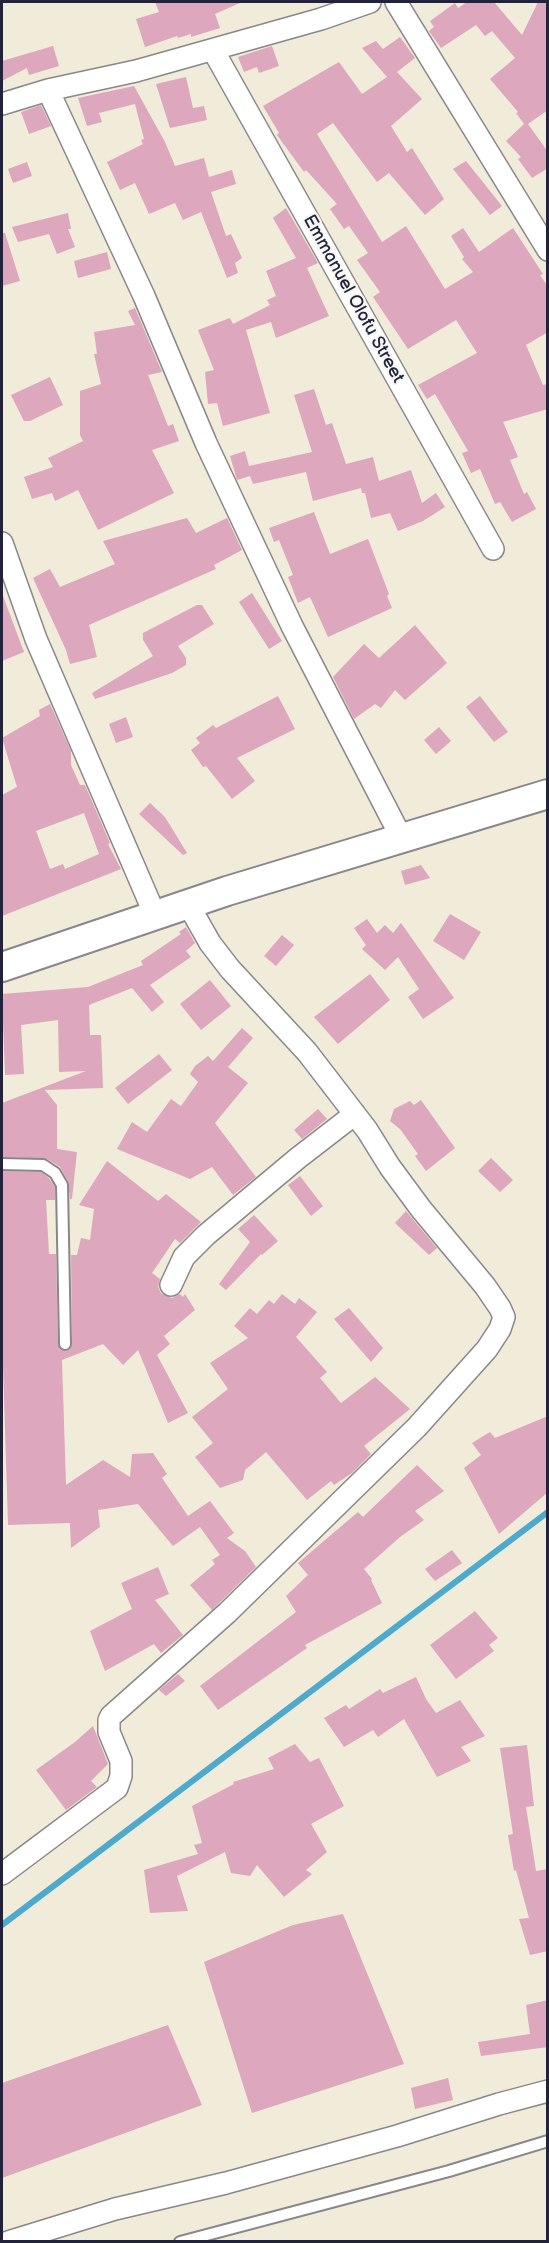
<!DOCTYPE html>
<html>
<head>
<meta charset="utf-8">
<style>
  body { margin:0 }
  #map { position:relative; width:549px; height:2243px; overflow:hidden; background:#f1ebd9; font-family:"Balsamiq Sans",sans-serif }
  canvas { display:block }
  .frame { position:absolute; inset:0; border:3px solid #22223b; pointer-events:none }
</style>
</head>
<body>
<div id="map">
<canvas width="549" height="2243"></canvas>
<div class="frame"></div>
</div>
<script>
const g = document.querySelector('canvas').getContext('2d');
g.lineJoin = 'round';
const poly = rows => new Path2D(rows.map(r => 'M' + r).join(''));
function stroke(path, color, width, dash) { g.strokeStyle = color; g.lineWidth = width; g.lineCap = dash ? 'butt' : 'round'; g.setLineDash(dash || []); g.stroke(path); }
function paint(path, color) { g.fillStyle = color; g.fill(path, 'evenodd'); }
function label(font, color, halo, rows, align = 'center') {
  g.font = font + ' "Balsamiq Sans",sans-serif'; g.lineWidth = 4.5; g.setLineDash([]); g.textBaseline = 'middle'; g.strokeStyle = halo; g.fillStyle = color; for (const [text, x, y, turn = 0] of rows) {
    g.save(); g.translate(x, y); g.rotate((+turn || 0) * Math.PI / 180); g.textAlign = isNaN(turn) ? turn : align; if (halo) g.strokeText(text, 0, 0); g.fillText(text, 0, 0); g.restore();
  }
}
stroke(poly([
  [2,1925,548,1512]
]), '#4eaacc', 6);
paint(poly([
  [155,2,242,2,215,14,220,28,191,37,191,34,178,38,177,36,145,47,136,19,159,12],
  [467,2,494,2,522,35,538,2,548,2,548,110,528,124,548,152,548,168,532,178,518,159,521,157,506,141,524,124,516,113,518,112,490,79,515,58,492,31,485,36,476,25,441,48,429,31,434,27,430,21,455,3,458,8],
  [400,37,415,58,397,72,422,99,391,126,407,152,412,148,444,199,425,215,389,173,377,182,333,123,317,134,382,242,406,226,445,289,473,272,462,259,464,257,451,236,463,228,479,252,513,228,543,274,540,275,548,287,548,332,526,345,543,385,548,384,548,409,503,422,518,457,510,460,524,494,527,492,536,509,512,522,500,502,495,504,480,469,471,473,462,453,468,451,435,394,427,399,418,385,477,353,456,320,408,349,373,297,380,292,357,260,368,253,349,226,344,229,330,209,337,204,306,170,304,172,277,135,279,133,263,106,339,62,362,94,387,77,362,48,376,41,383,49],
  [53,46,59,66,29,75,27,68,2,81,2,61],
  [272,46,279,66,259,73,257,67,244,72,238,57],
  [186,77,193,108,204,106,207,120,170,128,156,84],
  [134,86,165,142,175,166,204,158,209,177,232,170,236,184,211,192,226,236,231,234,242,258,235,263,238,273,227,278,201,212,183,220,175,203,149,214,135,183,120,190,107,162,143,144,141,140,144,139,135,104,99,113,102,122,87,126,78,98],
  [41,105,51,126,29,134,21,112],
  [466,161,502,206,490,215,453,169],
  [27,162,32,176,13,183,8,169],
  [286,208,318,263,307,268,329,316,276,338,271,322,246,330,270,413,223,426,217,403,208,404,205,372,214,370,198,330,230,318,233,324,270,305,267,300,276,296,266,271,296,258,273,218],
  [68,213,71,229,68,229,75,247,57,254,49,234,18,242,12,227],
  [2,233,5,233,20,281,2,286],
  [107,252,111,269,78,278,74,261],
  [135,308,162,372,148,375,168,426,173,424,179,441,152,450,174,493,98,530,78,490,55,501,52,493,32,499,24,477,53,467,48,458,83,441,80,435,80,391,101,384,94,354,97,354,94,332,135,325,128,311],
  [50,377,63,405,30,421,24,421,11,395],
  [314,389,326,425,332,423,346,464,373,457,379,481,411,470,422,503,436,493,445,507,423,521,398,531,390,513,371,518,365,493,362,493,361,488,313,501,306,472,253,484,250,476,237,480,230,456,245,451,249,466,312,452,294,395],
  [314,512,330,554,368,539,389,594,387,596,392,608,328,637,310,597,298,603,288,577,293,575,279,540,274,542,269,528],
  [187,518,196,533,227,518,242,550,214,565,216,569,89,625,97,657,70,664,66,650,33,578,50,569,60,587,115,564,103,541],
  [252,593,282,641,269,649,239,602],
  [3,596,24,652,2,661,2,597],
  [197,605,202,605,214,624,178,646,186,658,186,665,172,673,95,699,92,693,153,656,143,640,143,633],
  [415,625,447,663,405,700,395,690,381,708,375,704,354,719,333,677,364,644,379,658],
  [278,696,295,729,237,758,255,781,232,799,206,766,203,767,191,750,200,743,196,738,213,725,216,728],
  [480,696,508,732,494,742,466,707],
  [50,704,71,751,71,765,80,785,85,785,110,843,108,844,121,869,2,916,2,795,17,787,2,738,40,716,39,710],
  [84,813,99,854,65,869,63,864,50,869,36,831],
  [126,717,133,737,116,743,109,724],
  [439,727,451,741,436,754,424,740],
  [150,803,165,817,187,853,183,855,139,814],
  [421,865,430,878,405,885,401,871],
  [450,914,481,932,464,960,433,941],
  [367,919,377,933,385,925,393,933,401,923,454,998,423,1019,408,997,419,989,398,957,385,970,362,949,366,945,354,928],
  [186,927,195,943,186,951,191,957,150,985,164,1002,152,1012,132,988,89,1005,90,1035,101,1035,103,1088,45,1090,57,1105,57,1149,77,1152,72,1199,70,1199,68,1181,60,1167,47,1159,2,1157,2,1103,86,1071,59,1072,58,1020,21,1025,24,1074,5,1075,2,994,88,987,143,965,141,961,181,934,179,932],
  [282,935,294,945,276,966,264,956],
  [370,974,390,1000,338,1044,314,1017],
  [210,980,231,1006,201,1030,180,1004],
  [242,1028,253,1038,228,1067,248,1083,215,1123,256,1177,233,1195,212,1167,190,1179,117,1149,132,1122,147,1132,171,1099,181,1106,198,1082,190,1074,195,1066,208,1056,213,1061],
  [159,1054,172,1070,128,1104,115,1088],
  [421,1100,455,1148,426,1171,415,1156,418,1154,400,1129,390,1121,394,1109,410,1101,414,1105],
  [318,1109,327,1119,302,1139,294,1130],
  [491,1158,513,1180,500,1192,478,1171],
  [107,1161,158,1201,166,1194,201,1222,180,1243,175,1239,152,1273,160,1279,158,1287,161,1293,172,1298,180,1294,183,1297,185,1294,195,1310,164,1336,170,1344,157,1355,188,1413,168,1423,138,1350,123,1365,103,1344,62,1360,66,1485,103,1460,130,1477,132,1454,153,1453,167,1474,162,1478,188,1516,210,1501,234,1533,227,1538,245,1551,256,1567,212,1610,190,1585,215,1564,212,1560,220,1555,200,1527,173,1546,138,1504,98,1510,100,1527,71,1548,70,1523,8,1525,3,1365,2,1171,41,1172,49,1178,55,1187,55,1200,46,1200,49,1254,56,1254,58,1345,61,1350,66,1351,71,1348,72,1344,71,1255,77,1255,81,1238,90,1240,94,1209,79,1205],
  [300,1176,323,1206,311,1216,288,1185],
  [406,1211,437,1248,429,1255,395,1223],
  [254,1215,278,1241,262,1255,261,1254,226,1290,219,1284,250,1242,238,1229],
  [282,1294,295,1304,299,1298,317,1312,296,1337,327,1372,320,1378,341,1403,375,1377,410,1409,364,1446,371,1454,352,1473,334,1485,331,1481,307,1500,266,1452,245,1470,243,1480,220,1488,195,1457,213,1443,192,1417,228,1389,210,1363,248,1338,234,1326,250,1308,257,1314,269,1300,274,1304],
  [349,1308,383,1348,371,1362,334,1319],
  [548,1416,548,1492,499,1534,464,1468,481,1455,472,1443,490,1432,495,1438],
  [417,1465,444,1491,415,1511,424,1520,400,1537,364,1569,372,1579,371,1580,382,1603,305,1645,307,1648,218,1710,200,1686,296,1612,286,1596,308,1575,298,1563,358,1512,363,1517],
  [452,1550,462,1563,435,1581,425,1569],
  [158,1567,169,1594,155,1600,183,1635,161,1653,154,1644,105,1671,90,1631,132,1609,121,1583],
  [475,1611,498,1638,489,1645,494,1651,456,1679,430,1645],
  [178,1674,185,1681,166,1696,159,1690],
  [416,1677,426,1699,436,1713,460,1700,485,1736,461,1747,471,1761,437,1777,404,1719,378,1737,373,1730,344,1747,324,1718,346,1705,349,1709,380,1689,383,1693],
  [93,1726,108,1764,91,1781,97,1787,66,1810,36,1770,75,1742],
  [295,1744,310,1762,319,1758,344,1806,311,1824,327,1852,306,1870,312,1874,284,1897,257,1865,250,1876,231,1873,225,1852,177,1876,188,1911,150,1913,144,1870,198,1854,194,1845,202,1843,192,1806,234,1784,233,1782,274,1769,268,1758],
  [527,1745,534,1806,526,1807,536,1871,548,1869,548,1951,530,1955,519,1919,529,1918,516,1870,514,1871,508,1835,513,1834,500,1748],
  [343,1914,404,2064,252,2113,204,1962,293,1925],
  [548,2000,548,2047,481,2056,478,2042,530,2034,526,2005],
  [168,2025,202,2105,2,2178,2,2083],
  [448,2078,453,2100,415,2109,411,2088]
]), '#dda7be');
const lane = poly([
  [2,1164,43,1165,55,1173,62,1185,65,1344],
  [180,2242,449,2171,548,2141]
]);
const street = poly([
  [396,2,548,250],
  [213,50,493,549],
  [48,90,144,296,206,443,292,626,401,837],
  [2,104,48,90,136,71,321,19,370,2],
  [2,543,36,639,155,915],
  [171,1285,184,1257,206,1235,298,1158,355,1114],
  [2,1874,117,1788,121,1776,121,1761,109,1732,109,1720,111,1716,227,1613,417,1427,487,1349,500,1329,504,1317,500,1308,485,1286,421,1209,390,1167,367,1130,307,1052,230,969,210,943,188,904],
  [8,2242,115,2209,226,2183,397,2136,499,2104,548,2091]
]);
const secondary = poly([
  [2,967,227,891,548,794]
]);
stroke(lane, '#8a868a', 14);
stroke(street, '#8a868a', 24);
stroke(secondary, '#8a868a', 32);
stroke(lane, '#fff', 10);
stroke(street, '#fff', 21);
stroke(secondary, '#fff', 28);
label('18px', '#22223b', '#f6f6f2', [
  ["Emmanuel Olofu Street",353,299,61]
]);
</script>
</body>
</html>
